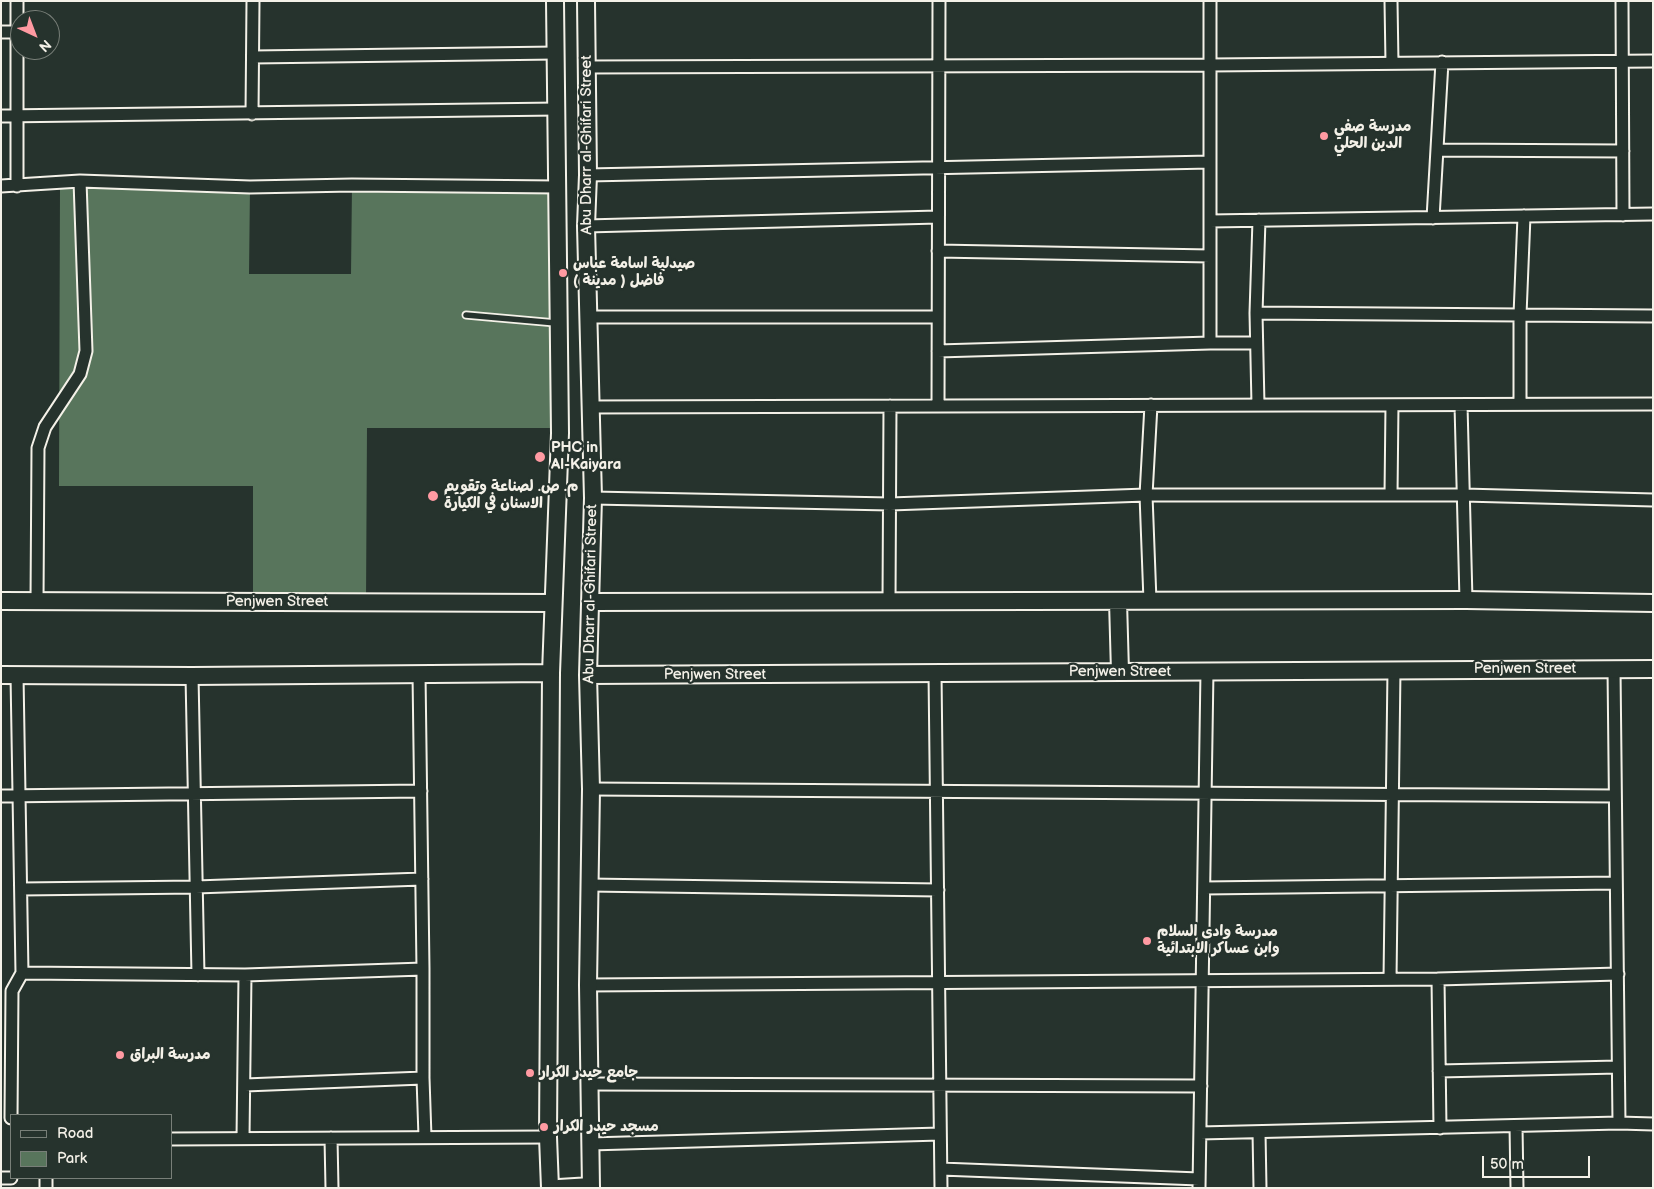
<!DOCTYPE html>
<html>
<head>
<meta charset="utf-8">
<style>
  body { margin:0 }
  #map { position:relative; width:1654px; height:1189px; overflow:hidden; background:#26332d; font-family:"Balsamiq Sans",sans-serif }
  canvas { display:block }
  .frame { position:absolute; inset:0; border:2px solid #f4f1e8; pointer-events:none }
  .legend { position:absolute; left:10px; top:1114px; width:162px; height:65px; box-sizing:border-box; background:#26332d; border:1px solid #787f78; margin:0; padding:6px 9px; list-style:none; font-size:15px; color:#f4f1e8 }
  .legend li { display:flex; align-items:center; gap:10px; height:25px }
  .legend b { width:25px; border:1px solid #787f78 }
  .north { position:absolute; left:10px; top:10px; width:50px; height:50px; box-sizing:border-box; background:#26332d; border:1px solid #787f78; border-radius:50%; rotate:137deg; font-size:14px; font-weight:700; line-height:20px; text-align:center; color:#f4f1e8 }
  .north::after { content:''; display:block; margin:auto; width:18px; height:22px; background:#ff9aa2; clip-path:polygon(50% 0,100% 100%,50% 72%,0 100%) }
  .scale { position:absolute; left:1482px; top:1156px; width:108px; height:22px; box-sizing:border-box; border:2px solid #f4f1e8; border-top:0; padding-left:6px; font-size:15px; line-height:18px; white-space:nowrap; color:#f4f1e8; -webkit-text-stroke:4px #26332d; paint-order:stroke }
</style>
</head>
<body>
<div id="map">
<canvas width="1654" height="1189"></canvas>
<div class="frame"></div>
<ul class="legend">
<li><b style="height:6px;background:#26332d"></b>Road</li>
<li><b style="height:14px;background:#58755c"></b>Park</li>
</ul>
<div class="north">N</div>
<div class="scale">50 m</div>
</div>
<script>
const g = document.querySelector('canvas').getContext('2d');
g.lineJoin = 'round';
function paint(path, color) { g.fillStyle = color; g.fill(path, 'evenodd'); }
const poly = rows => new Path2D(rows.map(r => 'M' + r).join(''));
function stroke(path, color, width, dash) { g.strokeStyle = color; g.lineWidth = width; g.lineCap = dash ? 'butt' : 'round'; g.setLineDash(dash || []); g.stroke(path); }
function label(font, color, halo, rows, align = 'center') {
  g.font = font + ' "Balsamiq Sans","Playpen Sans Arabic",sans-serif'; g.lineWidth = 4.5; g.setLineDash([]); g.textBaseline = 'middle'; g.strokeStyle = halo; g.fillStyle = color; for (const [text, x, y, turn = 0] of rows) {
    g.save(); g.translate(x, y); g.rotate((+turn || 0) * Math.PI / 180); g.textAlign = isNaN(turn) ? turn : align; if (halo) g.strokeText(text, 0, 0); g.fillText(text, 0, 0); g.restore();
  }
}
paint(poly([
  [352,185,552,185,551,428,367,428,366,602,253,602,253,486,59,486,60,187,250,187,249,274,351,274]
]), '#58755c');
const lane = poly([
  [466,315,556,323]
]);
const street = poly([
  [17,1,17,186],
  [1391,1,1392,63],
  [1622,1,1623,215],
  [1,32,17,32],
  [253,57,556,53],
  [588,67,1210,65,1653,61],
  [252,114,253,1],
  [1,116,557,109],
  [1437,150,1623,151],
  [588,175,1210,162],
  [1,186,80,181,250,187,352,185,557,187],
  [1433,218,1442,62],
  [1210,221,1653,214],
  [586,226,938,217],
  [938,251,1210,256],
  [1256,313,1653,316],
  [589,317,938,317],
  [1210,343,1210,1],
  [938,351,1210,343,1256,343],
  [1520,404,1520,315,1524,216],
  [1258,405,1256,313,1259,220],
  [1461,405,1466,600],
  [938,406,939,1],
  [590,407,1653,404],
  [1391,495,1392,405],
  [593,498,890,504,1146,495,1464,495,1653,500],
  [37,601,38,448,45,427,80,374,86,351,80,181],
  [1150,601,1146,495,1151,405],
  [889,602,890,406],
  [1614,669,1619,1123],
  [935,673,941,1188],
  [419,674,423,969,423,1078,425,1137],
  [192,676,198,975],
  [591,789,1615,796],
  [1,796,421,791],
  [589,885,938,890],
  [1204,888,1616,883],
  [21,889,196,887,422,879],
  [22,973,245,975,423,969],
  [1390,979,1394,670],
  [1438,979,1440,1128],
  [588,985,1438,979,1618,974],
  [1439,1071,1618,1067],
  [589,1084,1201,1086],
  [245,1085,423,1078],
  [11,1118,12,991,22,973,17,675],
  [1516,1126,1517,1188],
  [1259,1132,1260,1188],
  [1200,1133,1619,1123,1653,1124],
  [243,1138,245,975],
  [331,1138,332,1188],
  [171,1139,548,1137],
  [590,1144,940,1134],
  [941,1169,1199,1179],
  [1,1178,11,1178],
  [46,1188,46,1178],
  [1199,1188,1207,671]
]);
const secondary = poly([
  [586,1,588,175,586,226,593,498,588,675,591,789,588,985,591,1188],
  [1,601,553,603],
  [1118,601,1120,672],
  [590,602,1466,600,1653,603],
  [1,675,192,676,551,673],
  [588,675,1653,669],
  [550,1188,548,1137,551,673,560,433,555,1],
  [559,1188,591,1186]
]);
stroke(lane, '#f4f1e8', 9);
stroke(street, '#f4f1e8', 15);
stroke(secondary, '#f4f1e8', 20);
stroke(lane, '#26332d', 5.5);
stroke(street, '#26332d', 11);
stroke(secondary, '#26332d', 16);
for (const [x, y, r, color] of [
  [1324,136,5,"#ff9aa2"],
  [563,273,5,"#ff9aa2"],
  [540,457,6,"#ff9aa2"],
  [433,496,6,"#ff9aa2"],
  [1147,941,5,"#ff9aa2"],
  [120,1055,5,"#ff9aa2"],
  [530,1073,5,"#ff9aa2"],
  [544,1127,5,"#ff9aa2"]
]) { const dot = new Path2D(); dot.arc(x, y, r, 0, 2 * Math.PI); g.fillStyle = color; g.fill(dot); stroke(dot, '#26332d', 2); }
label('bold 15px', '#f4f1e8', '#26332d', [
  ["مدرسة صفي",1334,127],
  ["الدين الحلي",1334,144],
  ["صيدلية اسامة عباس",573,264],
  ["فاضل ( مدينة )",573,281],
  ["PHC in",551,448],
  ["Al-Kaiyara",551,465],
  ["م. ص. لصناعة وتقويم",444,487],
  ["الاسنان في الكيارة",444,504],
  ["مدرسة وادي السلام",1157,932],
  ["وابن عساكر الابتدائية",1157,949],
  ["مدرسة البراق",130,1055],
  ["جامع حيدر الكرار",540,1073],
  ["مسجد حيدر الكرار",554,1127]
], 'left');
label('15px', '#f4f1e8', '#26332d', [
  ["Abu Dharr al-Ghifari Street",587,145,-90],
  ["Abu Dharr al-Ghifari Street",591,594,-89],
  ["Penjwen Street",277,602],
  ["Penjwen Street",1525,669],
  ["Penjwen Street",1120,672],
  ["Penjwen Street",715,675]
]);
</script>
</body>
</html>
